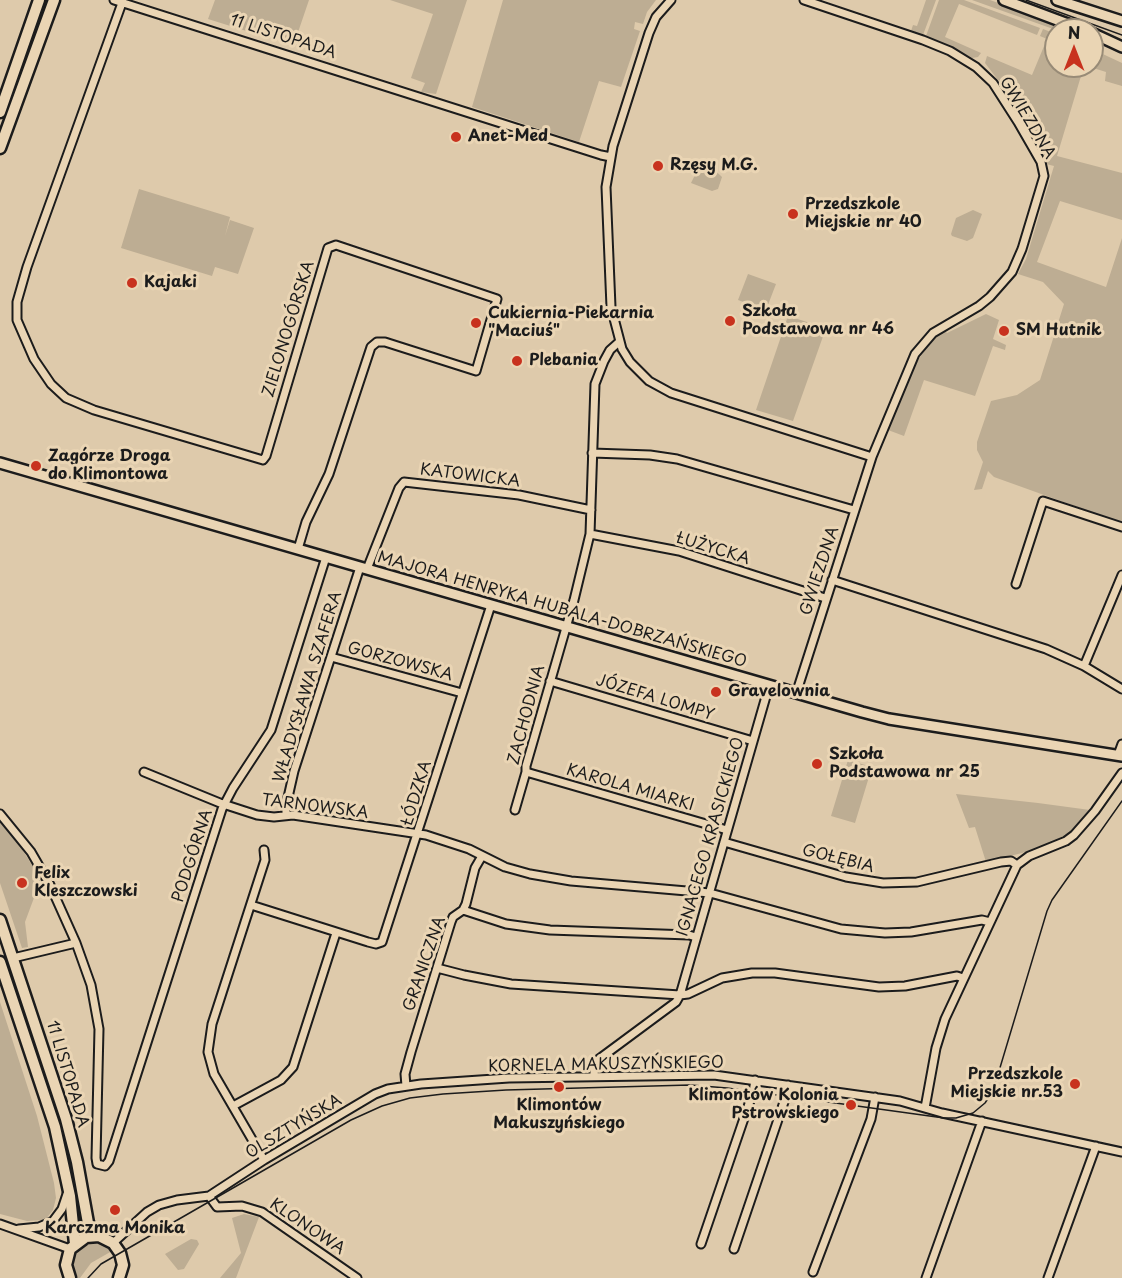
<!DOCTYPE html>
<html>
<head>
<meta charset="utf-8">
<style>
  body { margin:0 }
  #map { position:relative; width:1122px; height:1278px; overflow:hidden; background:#decaab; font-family:"Playpen Sans",sans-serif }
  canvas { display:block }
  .north { position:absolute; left:1044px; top:18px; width:60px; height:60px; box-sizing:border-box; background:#ead5b4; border:2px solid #988b77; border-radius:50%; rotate:0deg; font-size:16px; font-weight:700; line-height:24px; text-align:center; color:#1c1c1c }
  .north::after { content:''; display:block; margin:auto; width:21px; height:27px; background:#c8321e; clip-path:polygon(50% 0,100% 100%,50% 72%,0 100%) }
</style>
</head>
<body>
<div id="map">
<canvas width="1122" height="1278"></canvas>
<div class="north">N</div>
</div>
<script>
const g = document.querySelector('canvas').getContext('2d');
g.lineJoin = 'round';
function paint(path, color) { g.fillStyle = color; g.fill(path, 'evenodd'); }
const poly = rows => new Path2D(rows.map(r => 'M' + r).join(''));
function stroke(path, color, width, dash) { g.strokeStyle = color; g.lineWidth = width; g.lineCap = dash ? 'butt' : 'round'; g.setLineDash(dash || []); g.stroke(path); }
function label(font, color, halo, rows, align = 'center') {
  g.font = font + ' "Playpen Sans",sans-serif'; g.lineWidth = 6; g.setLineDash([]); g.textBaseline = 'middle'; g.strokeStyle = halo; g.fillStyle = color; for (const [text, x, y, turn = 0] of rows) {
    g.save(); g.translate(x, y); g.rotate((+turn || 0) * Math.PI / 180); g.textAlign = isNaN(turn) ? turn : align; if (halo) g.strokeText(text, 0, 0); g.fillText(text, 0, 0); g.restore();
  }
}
paint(poly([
  [215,0,309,0,294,44,279,37,272,39,208,19],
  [390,0,467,0,436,94,421,92,425,83,411,78,433,14],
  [503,0,656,0,647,12,643,24,635,22,634,29,640,31,621,87,599,81,579,142,472,107],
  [926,0,936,0,923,35,911,31,913,25,917,26],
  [939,0,964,0,1040,28,1037,35,959,4,945,37,981,53,978,57,972,58,926,36],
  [972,0,990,0,1072,30,1056,30],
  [1043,29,1056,34,1056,66,1084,66,1057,156,1122,173,1122,220,1060,201,1037,262,1106,287,1122,238,1122,523,994,477,988,471,982,489,974,490,983,462,977,450,977,442,991,401,1017,395,1040,380,1064,304,1043,282,1018,274,1026,259,1054,166,1046,164,1015,102,985,63,987,56,1032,75,1047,39,1040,36],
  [1092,49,1122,63,1122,86,1105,81,1106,72,1087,66,1092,66],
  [703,159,722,177,718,189,712,191,691,183],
  [139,189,230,217,225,236,230,220,254,228,238,274,215,267,212,276,121,248],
  [973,210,982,214,973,238,967,241,952,236,951,234,956,218],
  [748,274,776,284,766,310,738,300],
  [986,314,999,320,993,339,1006,345,1005,350,993,346,975,396,924,380,904,436,888,430,914,366,932,340,944,330,947,333],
  [788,316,826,328,793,421,756,410],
  [848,760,872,767,855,823,831,816],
  [956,794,1038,803,1090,810,1073,830,1056,842,1026,852,986,862,975,827,969,828],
  [0,822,18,843,41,879,25,922,28,947,22,948,0,883],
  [0,1002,37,1116,54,1183,56,1198,53,1210,45,1220,27,1221,0,1214],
  [244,1214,259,1217,236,1278,220,1278,241,1253,232,1218],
  [191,1239,197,1240,199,1244,184,1269,178,1270,165,1254],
  [94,1243,103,1244,112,1251,91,1263,80,1278,78,1278,73,1267,75,1255,82,1246]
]), '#bdad93');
const minor = poly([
  [114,0,601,155,611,157],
  [671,0,656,17,649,33,613,146,606,187,611,307,622,349,630,362,649,381,671,393,872,457],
  [122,3,27,267,17,302,17,320,34,359,51,384,66,398,94,410,263,460,266,456,328,248,336,245,497,299,476,371,385,342,377,342,371,347,329,474,306,522,298,549],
  [592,453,650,455,677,459,854,510],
  [590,534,679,551,825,598],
  [367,569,399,488,404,482,519,495,591,510],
  [832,580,1046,649,1084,666,1122,689],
  [1016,584,1043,501,1122,527],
  [331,657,462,693],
  [1084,666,1122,575],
  [550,681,753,741],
  [796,694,872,457,915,354,933,333,979,306,990,297,1012,272,1022,249,1044,176,1041,162,1018,122,993,83,976,67,950,51,923,40,804,0],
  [1118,755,1122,744],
  [144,772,220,803,257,815,274,817,293,815,426,835,469,849,505,867,530,874,571,881,710,893,841,929,885,933,911,932,982,920,990,922],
  [526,772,727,830],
  [515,810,526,772,526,766,574,600,590,534,595,384,604,361,610,350,619,342],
  [0,814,31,852,50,885,76,943,91,985,99,1029,96,1158,97,1164,105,1166,109,1161,222,809,233,788,271,730,326,557],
  [286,815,286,806,294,771,360,567],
  [724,842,846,877,883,883,917,882,1001,862,1011,861,1017,865],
  [251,905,368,942,376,944,382,942,491,605],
  [463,910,506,924,550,930,689,935,696,937],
  [13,958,76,943],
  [437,968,464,975,511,984,680,995,769,686],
  [594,1076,594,1068,599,1059,676,1002,680,995,688,994,722,978,752,973,775,973,879,987,905,986,957,976,963,978],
  [406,1086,405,1074,411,1052,451,922,453,917,463,910,466,904,475,868,482,856],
  [233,1106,281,1080,293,1067,336,933],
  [925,1108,936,1048,945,1019,1017,865,1029,856,1066,841,1074,835,1095,811,1122,773],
  [264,1160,214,1074,208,1052,212,1024,265,860,264,850],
  [209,1196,217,1207,242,1206,262,1212,357,1278],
  [0,1224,70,1249],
  [19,1229,39,1227,53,1221,62,1209,67,1194],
  [113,1243,147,1212,159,1205,177,1200,209,1196,264,1160,375,1094,388,1089,421,1084,509,1078,714,1075,900,1101,942,1113,1122,1152],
  [701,1244,753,1092,755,1080],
  [734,1249,786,1096,788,1085],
  [813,1272,871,1119,875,1097],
  [926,1278,982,1121],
  [1048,1278,1096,1146]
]);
const tertiary = poly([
  [1004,0,1084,30],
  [1057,0,1122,21],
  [1092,33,1122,47],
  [0,463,862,712,889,719,1122,756]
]);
const secondary = poly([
  [0,112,39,0],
  [0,148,54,0],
  [0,920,66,1119,77,1162,88,1223,93,1232,99,1236],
  [0,962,55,1127,70,1196,75,1244],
  [70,1278,66,1265,70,1249,86,1237,99,1236,113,1243,120,1253,123,1265,119,1278]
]);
stroke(minor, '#1c1c1c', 11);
stroke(tertiary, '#1c1c1c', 14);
stroke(secondary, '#1c1c1c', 15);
stroke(minor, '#ead5b4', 7);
stroke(tertiary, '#ead5b4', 9);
stroke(secondary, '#ead5b4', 10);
stroke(poly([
  [1026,0,1122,35],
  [88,1278,101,1264,351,1120,382,1106,410,1098,443,1094,506,1090,690,1085,727,1088,944,1118,956,1118,973,1113,985,1103,993,1091,1047,911,1052,900,1122,801]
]), '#1c1c1c', 1.5);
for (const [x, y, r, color] of [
  [456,137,6,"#c8321e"],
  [658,166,6,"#c8321e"],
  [793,214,6,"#c8321e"],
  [132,283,6,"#c8321e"],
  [730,321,6,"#c8321e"],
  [476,323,6,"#c8321e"],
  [1004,331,6,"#c8321e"],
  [517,361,6,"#c8321e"],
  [36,466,6,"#c8321e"],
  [716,692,6,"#c8321e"],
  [817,764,6,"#c8321e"],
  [22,883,6,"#c8321e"],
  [1075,1084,6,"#c8321e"],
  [559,1087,6,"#c8321e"],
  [851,1105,6,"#c8321e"],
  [115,1210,6,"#c8321e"]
]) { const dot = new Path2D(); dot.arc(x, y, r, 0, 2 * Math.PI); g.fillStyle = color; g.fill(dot); stroke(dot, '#ead5b4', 2); }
label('16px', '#1c1c1c', '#ead5b4', [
  ["11 LISTOPADA",283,37,18],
  ["GWIEZDNA",1027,118,59],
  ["ZIELONOGÓRSKA",289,329,-73],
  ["KATOWICKA",470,476,7],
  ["ŁUŻYCKA",713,549,17],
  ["GWIEZDNA",820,571,-72],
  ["MAJORA HENRYKA HUBALA-DOBRZAŃSKIEGO",562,610,16],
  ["GORZOWSKA",400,662,15],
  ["WŁADYSŁAWA SZAFERA",308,687,-73],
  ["JÓZEFA LOMPY",655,698,17],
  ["ZACHODNIA",527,715,-75],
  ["KAROLA MIARKI",630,788,16],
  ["ŁÓDZKA",417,793,-73],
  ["TARNOWSKA",315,807,7],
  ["IGNACEGO KRASICKIEGO",711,837,-74],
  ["PODGÓRNA",193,856,-72],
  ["GOŁĘBIA",838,859,14],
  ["GRANICZNA",425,964,-71],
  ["KORNELA MAKUSZYŃSKIEGO",606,1065,-1],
  ["11 LISTOPADA",67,1074,73],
  ["OLSZTYŃSKA",294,1127,-31],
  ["KLONOWA",307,1227,34]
]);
label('bold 16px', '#1c1c1c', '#ead5b4', [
  ["Anet-Med",468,137],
  ["Rzęsy M.G.",670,166],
  ["Przedszkole",805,205],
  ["Miejskie nr 40",805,223],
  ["Kajaki",144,283],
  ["Szkoła",742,312],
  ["Podstawowa nr 46",742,330],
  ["Cukiernia-Piekarnia",488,314],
  ["\"Maciuś\"",488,332],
  ["SM Hutnik",1016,331],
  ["Plebania",529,361],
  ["Zagórze Droga",48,457],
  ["do Klimontowa",48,475],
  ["Gravelownia",728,692],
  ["Szkoła",829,755],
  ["Podstawowa nr 25",829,773],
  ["Felix",34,874],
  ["Kleszczowski",34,892],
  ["Przedszkole",1063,1075,"right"],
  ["Miejskie nr.53",1063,1093,"right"],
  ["Klimontów Kolonia",839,1096,"right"],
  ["Pstrowskiego",839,1114,"right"],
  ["Klimontów",559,1106,"center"],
  ["Makuszyńskiego",559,1124,"center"],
  ["Karczma Monika",115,1229,"center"]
], 'left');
</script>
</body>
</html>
